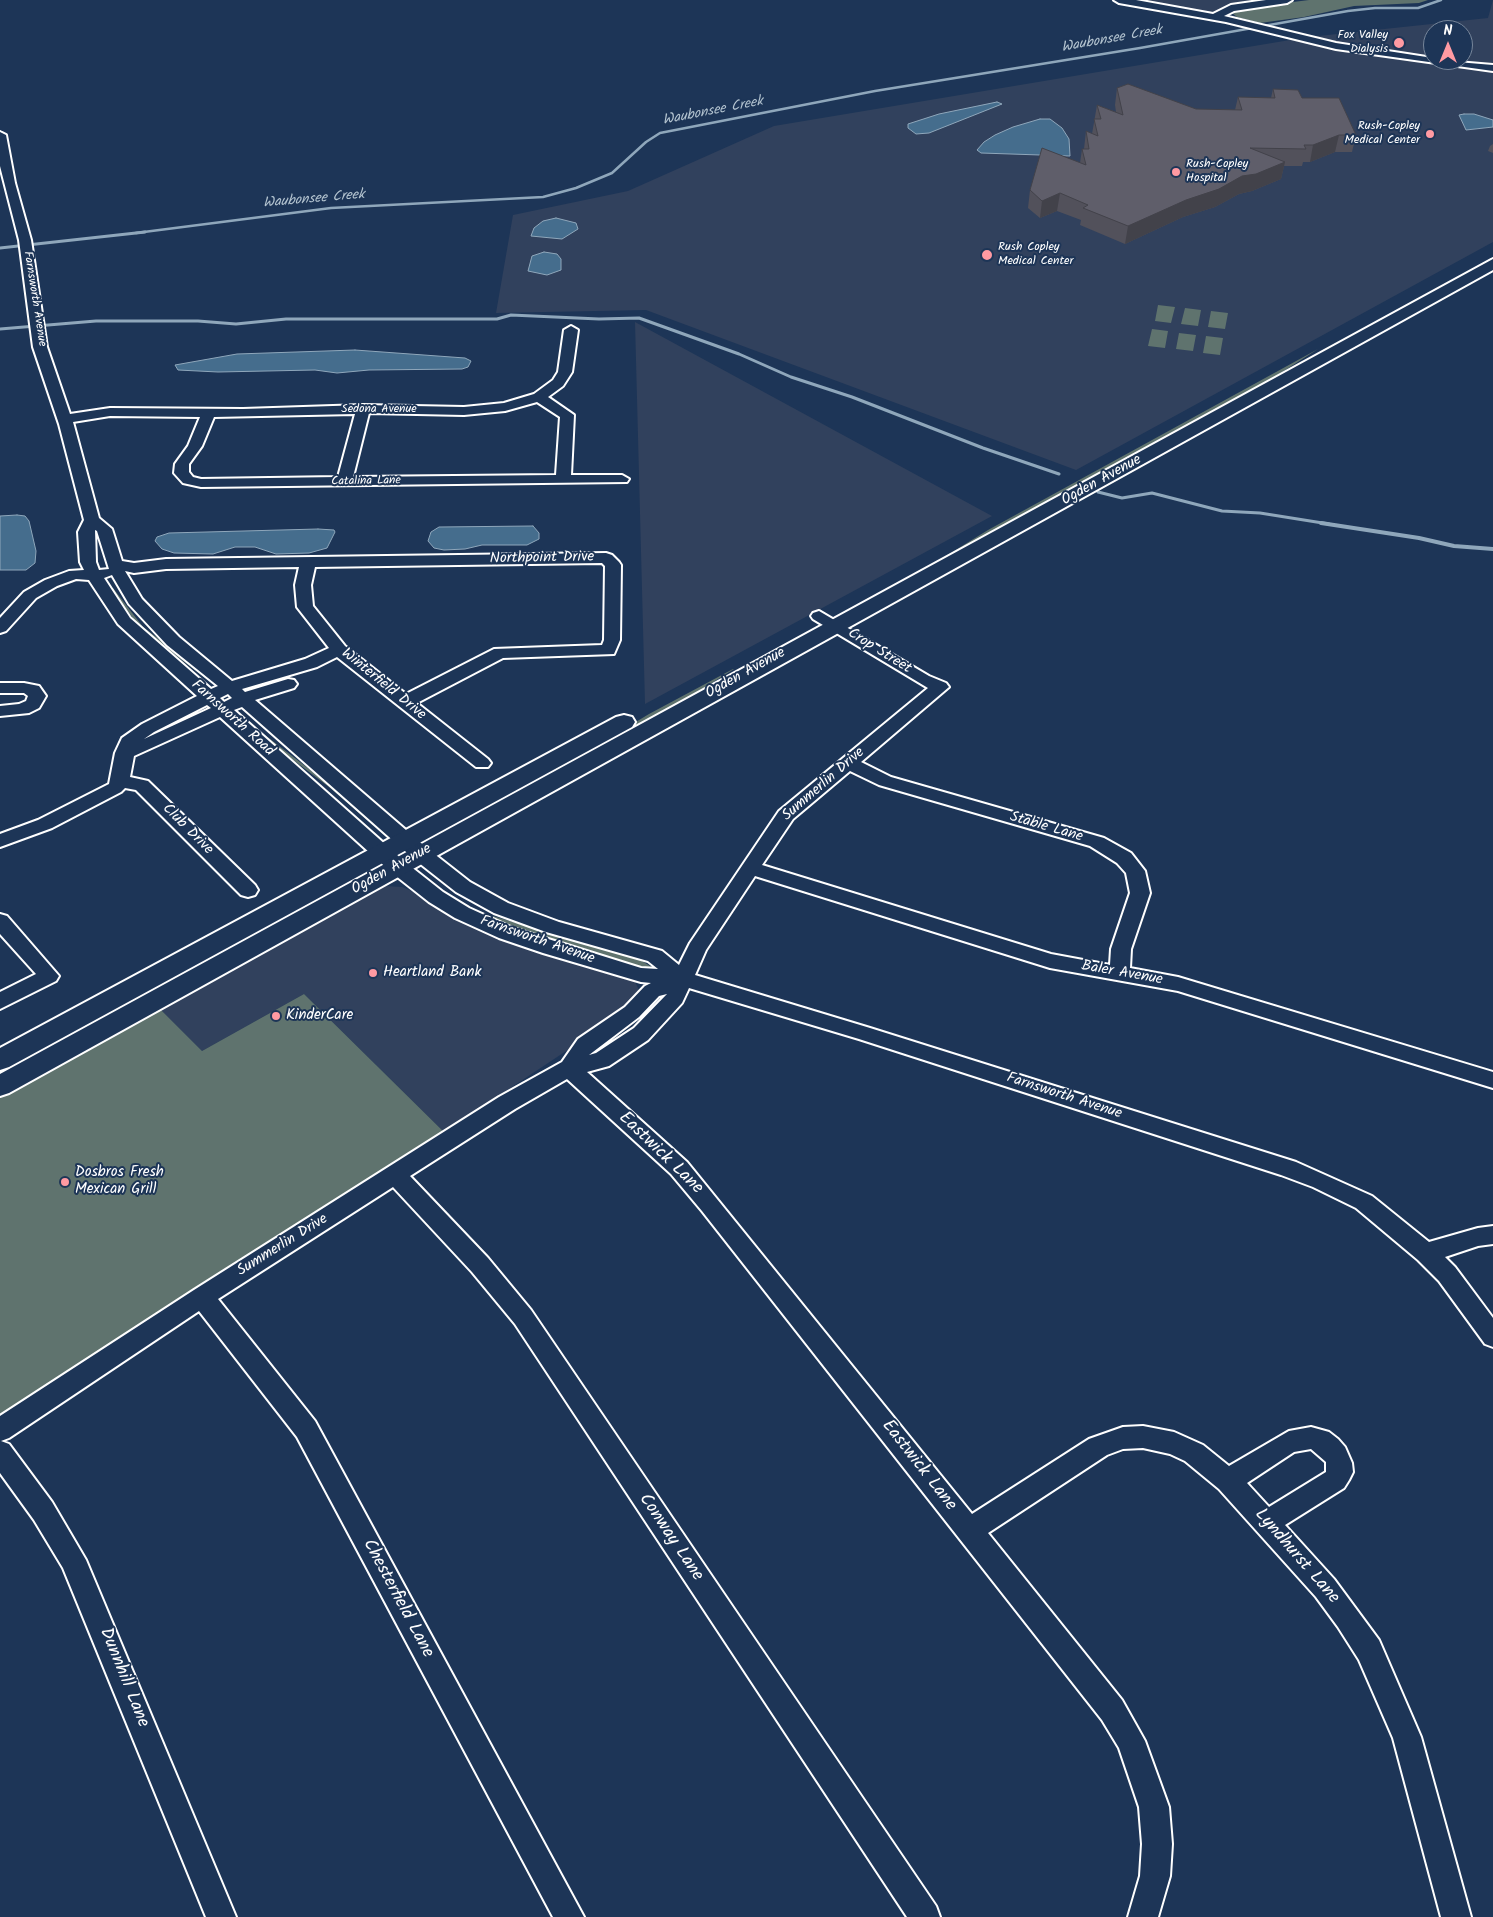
<!DOCTYPE html>
<html>
<head>
<meta charset="utf-8">
<style>
  body { margin:0 }
  #map { position:relative; width:1493px; height:1917px; overflow:hidden; background:#1d3557; font-family:Kalam,sans-serif }
  canvas { display:block }
  .north { position:absolute; left:1423px; top:20px; width:50px; height:50px; box-sizing:border-box; background:#1d3557; border:1px solid #77869a; border-radius:50%; rotate:0deg; font-size:14px; font-weight:700; line-height:20px; text-align:center; color:#fff }
  .north::after { content:''; display:block; margin:auto; width:18px; height:22px; background:#ff9aa2; clip-path:polygon(50% 0,100% 100%,50% 72%,0 100%) }
</style>
</head>
<body>
<div id="map">
<canvas width="1493" height="1917"></canvas>
<div class="north">N</div>
</div>
<script>
const g = document.querySelector('canvas').getContext('2d');
g.lineJoin = 'round';
function paint(path, color) { g.fillStyle = color; g.fill(path, 'evenodd'); }
const poly = rows => new Path2D(rows.map(r => 'M' + r).join(''));
function stroke(path, color, width, dash) { g.strokeStyle = color; g.lineWidth = width; g.lineCap = dash ? 'butt' : 'round'; g.setLineDash(dash || []); g.stroke(path); }
function label(font, color, halo, rows, align = 'center') {
  g.font = font + ' Kalam,sans-serif'; g.lineWidth = 4; g.setLineDash([]); g.textBaseline = 'middle'; g.strokeStyle = halo; g.fillStyle = color; for (const [text, x, y, turn = 0] of rows) {
    g.save(); g.translate(x, y); g.rotate((+turn || 0) * Math.PI / 180); g.textAlign = isNaN(turn) ? turn : align; if (halo) g.strokeText(text, 0, 0); g.fillText(text, 0, 0); g.restore();
  }
}
paint(poly([
  [1134,0,1283,0,1218,14],
  [1493,0,1493,65,1440,60,1463,60,1463,30,1433,30,1433,59,1309,37,1488,18],
  [1296,39,1360,53,1493,70,1493,242,1076,470,646,310,496,313,513,215,628,191,774,126],
  [635,322,992,516,645,704],
  [385,886,402,887,414,892,455,918,491,936,627,978,635,982,639,990,638,999,628,1010,444,1132,304,994,202,1051,158,1007,370,891]
]), '#31415d');
paint(poly([
  [1309,0,1428,0,1419,3,1354,6,1304,17,1260,23,1237,17,1232,13,1245,8],
  [1158,305,1175,307,1171,323,1155,321],
  [1185,308,1201,310,1198,326,1181,324],
  [1211,311,1228,313,1225,329,1208,327],
  [1152,329,1168,331,1165,348,1148,346],
  [1179,333,1196,335,1193,351,1176,349],
  [1206,336,1223,338,1220,355,1203,353],
  [1318,349,1262,385,915,575,988,530],
  [111,588,113,588,143,627,195,666,210,678,213,684,140,628],
  [733,669,734,669,680,703,532,785,649,714],
  [240,716,330,785,375,824,373,825,329,787,264,738],
  [440,889,479,912,637,958,655,969,654,971,610,959,510,929,473,913,438,890],
  [304,994,446,1134,0,1425,0,1094,158,1007,202,1051]
]), '#5f736e');
const water = poly([
  [997,102,1002,104,929,133,916,134,908,128,908,124,939,114,997,102],
  [1464,114,1474,114,1493,120,1493,127,1466,130,1459,115,1464,114],
  [1040,119,1050,119,1062,128,1069,139,1070,156,981,153,977,150,984,142,995,135,1013,127,1040,119],
  [556,218,576,223,578,229,562,239,531,236,534,228,543,221,556,218],
  [544,252,557,254,561,259,561,270,547,275,528,271,532,256,544,252],
  [355,350,465,358,471,361,468,367,462,369,369,370,337,373,315,370,218,372,178,370,175,365,237,354,355,350],
  [17,515,25,516,29,521,36,551,35,563,26,570,0,570,0,516,17,515],
  [533,526,539,533,539,539,527,545,482,545,465,549,444,550,434,548,428,541,431,532,439,527,533,526],
  [318,529,334,530,335,532,327,548,309,553,276,554,255,547,235,547,213,554,174,553,162,549,155,541,157,537,169,533,318,529]
]);
paint(water, '#456d8d');
stroke(water, '#8fa7bb', 1);
stroke(poly([
  [136,233,331,208,543,197,576,188,612,173,646,142,660,133,875,91,1140,48,1348,11,1375,8,1418,8,1441,0]
]), '#8fa7bb', 2.5);
stroke(poly([
  [0,248,145,232],
  [0,329,96,321,198,321,236,324,286,319,497,319,511,315,599,319,639,318,739,354,791,377,852,397,983,448,1059,474],
  [1098,492,1122,498,1152,493,1222,511,1260,513,1329,524]
]), '#8fa7bb', 3);
stroke(poly([
  [1321,523,1419,538,1454,546,1493,549]
]), '#8fa7bb', 4);
const minor = poly([
  [1114,0,1136,0,1213,14,1231,5,1266,0,1292,0,1287,3,1234,11,1224,16,1336,43,1433,58,1433,60,1493,65,1493,71,1336,49,1226,22,1119,3,1114,0],
  [0,132,6,135,15,183,31,240,47,347,70,414,110,408,243,409,363,405,464,407,504,403,534,394,553,380,558,372,564,330,571,326,578,330,572,372,563,386,548,397,574,415,571,475,622,475,629,479,627,482,201,487,183,483,174,473,175,464,188,446,200,417,110,416,73,422,99,518,112,529,122,561,134,563,166,559,606,553,612,555,619,562,621,565,620,640,614,654,503,658,417,703,488,759,491,763,488,767,476,767,337,657,317,667,242,689,245,692,288,679,294,680,297,684,294,688,255,700,428,849,470,882,508,903,559,922,662,951,679,965,690,943,779,811,928,688,813,619,811,616,813,613,819,611,929,676,946,683,949,687,861,762,891,777,1104,838,1131,853,1145,871,1150,893,1131,949,1130,968,1178,977,1493,1072,1493,1088,1178,991,1050,968,755,876,706,950,695,975,870,1028,1296,1162,1372,1196,1429,1242,1478,1228,1493,1226,1493,1244,1478,1246,1445,1257,1455,1267,1493,1318,1493,1347,1485,1344,1439,1281,1418,1260,1356,1208,1313,1187,1281,1175,859,1039,689,988,682,1003,648,1040,609,1066,587,1072,687,1162,972,1514,1089,1439,1123,1427,1143,1426,1174,1432,1203,1445,1229,1466,1289,1431,1311,1427,1329,1432,1338,1439,1345,1447,1352,1463,1353,1472,1349,1480,1344,1488,1285,1525,1334,1579,1379,1640,1421,1737,1471,1917,1441,1917,1393,1738,1359,1660,1338,1627,1316,1597,1219,1489,1185,1461,1170,1454,1143,1448,1123,1449,1107,1455,988,1533,1122,1700,1145,1741,1169,1807,1172,1844,1170,1876,1158,1917,1128,1917,1140,1876,1142,1844,1139,1807,1119,1748,1102,1720,702,1211,671,1174,567,1079,515,1109,410,1176,488,1258,531,1310,936,1906,940,1917,907,1917,515,1324,472,1272,393,1187,218,1299,315,1421,584,1917,553,1917,297,1437,199,1311,9,1438,1,1441,9,1444,52,1502,86,1560,236,1917,206,1917,63,1568,34,1520,0,1473,0,1416,194,1290,499,1097,562,1062,578,1039,625,1007,645,986,651,983,641,982,543,953,499,938,455,918,429,902,391,872,220,717,134,756,130,777,148,781,255,885,258,890,255,895,248,897,241,895,136,790,125,788,121,792,52,828,0,847,0,834,38,820,109,784,115,753,122,738,142,724,197,696,118,624,89,580,76,579,57,586,36,598,6,631,0,633,0,618,24,592,45,580,69,571,84,570,80,562,78,532,84,520,59,424,33,347,19,240,0,166,0,132],
  [537,402,560,417,556,475,353,477,369,413,464,415,505,411,537,402],
  [355,414,338,477,201,479,193,477,189,472,189,464,202,446,214,417,355,414],
  [95,530,97,531,109,569,99,570,96,562,95,530],
  [602,563,605,566,604,640,602,645,494,649,406,694,345,646,313,606,311,585,315,567,602,563],
  [299,567,295,585,297,607,329,648,305,659,232,681,179,637,142,599,125,571,134,573,166,569,299,567],
  [112,575,129,604,167,645,218,686,211,689,130,618,104,578,112,575],
  [228,694,232,698,224,702,220,698,228,694],
  [207,705,211,708,144,739,154,732,207,705],
  [242,707,414,859,456,892,494,913,546,932,648,961,658,969,641,968,513,928,469,908,443,892,405,862,234,710,242,707],
  [850,771,879,785,1090,846,1117,863,1126,873,1130,893,1111,949,1110,965,1051,954,762,865,793,819,850,771],
  [667,994,634,1028,596,1053,589,1055,639,1017,659,996,667,994],
  [1311,1449,1326,1462,1326,1472,1269,1507,1247,1483,1294,1452,1311,1449],
  [0,683,24,683,39,686,46,696,39,708,29,713,0,716,0,706,19,704,26,701,28,696,24,693,0,693,0,683],
  [0,914,7,916,59,976,56,981,0,1009,0,992,36,974,0,934,0,914]
]);
const major = poly([
  [1493,259,1493,270,9,1093,0,1096,0,1074,1493,259],
  [624,715,632,717,635,722,632,727,9,1067,0,1070,0,1048,616,717,624,715]
]);
stroke(minor, '#fff', 4);
stroke(major, '#fff', 4);
paint(minor, '#1d3557');
paint(major, '#1d3557');
paint(poly([
  [1117,88,1196,109,1235,110,1238,97,1271,98,1273,89,1302,98,1356,135,1352,152,1335,152,1310,162,1303,162,1302,166,1284,166,1281,179,1252,191,1239,194,1215,207,1183,217,1125,244,1080,225,1081,220,1057,211,1040,218,1028,208,1030,190,1080,163,1082,149,1084,149,1086,131,1092,134,1097,105,1116,112,1115,105],
  [1493,144,1493,153,1488,151,1490,146]
]), '#52515b');
paint(poly([
  [1339,135,1335,152,1310,162,1313,145],
  [1285,162,1281,179,1252,191,1239,194,1215,207,1183,217,1125,244,1128,226,1186,200,1242,176],
  [1060,193,1057,211,1040,218,1042,201]
]), '#42424a');
const building = poly([
  [1128,84,1196,109,1242,110,1238,97,1275,98,1273,89,1298,90,1302,98,1339,98,1356,135,1339,135,1313,145,1304,145,1306,149,1250,148,1285,162,1256,174,1242,176,1219,189,1186,200,1128,226,1083,208,1088,205,1060,193,1042,201,1030,190,1042,148,1086,165,1082,149,1089,149,1086,131,1098,136,1094,119,1101,119,1097,105,1123,115,1117,88,1128,84]
]);
paint(building, '#5f5e6a');
stroke(building, '#42424a', 1);
for (const [x, y, r, color] of [
  [1399,43,6,"#ff9aa2"],
  [1430,134,5,"#ff9aa2"],
  [1176,172,5,"#ff9aa2"],
  [987,255,6,"#ff9aa2"],
  [373,973,5,"#ff9aa2"],
  [276,1016,5,"#ff9aa2"],
  [65,1182,5,"#ff9aa2"]
]) { const dot = new Path2D(); dot.arc(x, y, r, 0, 2 * Math.PI); g.fillStyle = color; g.fill(dot); stroke(dot, '#1d3557', 2); }
label('12px', '#fff', '#1d3557', [
  ["Fox Valley",1388,36],
  ["Dialysis",1388,50],
  ["Rush-Copley",1420,127],
  ["Medical Center",1420,141],
  ["Rush-Copley",1186,165,"left"],
  ["Hospital",1186,179,"left"],
  ["Rush Copley",998,248,"left"],
  ["Medical Center",998,262,"left"]
], 'right');
label('12px', '#fff', '#1d3557', [
  ["Farnsworth Avenue",34,299,81],
  ["Sedona Avenue",379,410],
  ["Catalina Lane",366,482,-1]
]);
label('italic 14px', '#b5c5d1', '#1d3557', [
  ["Waubonsee Creek",1112,40,-10],
  ["Waubonsee Creek",713,112,-11],
  ["Waubonsee Creek",314,200,-5]
]);
label('15px', '#fff', '#1d3557', [
  ["Ogden Avenue",1102,481,-29],
  ["Northpoint Drive",542,559,-1],
  ["Crop Street",879,652,32],
  ["Ogden Avenue",746,674,-29],
  ["Winterfield Drive",383,685,39],
  ["Farnsworth Road",232,719,42],
  ["Summerlin Drive",824,785,-41],
  ["Stable Lane",1046,828,16],
  ["Club Drive",187,830,45],
  ["Ogden Avenue",392,870,-29],
  ["Farnsworth Avenue",537,941,19],
  ["Baler Avenue",1122,974,10],
  ["Farnsworth Avenue",1064,1097,18],
  ["Summerlin Drive",283,1246,-32]
]);
label('15px', '#fff', '#1d3557', [
  ["Heartland Bank",383,973],
  ["KinderCare",286,1016],
  ["Dosbros Fresh",75,1173],
  ["Mexican Grill",75,1190]
], 'left');
label('18px', '#fff', '#1d3557', [
  ["Eastwick Lane",660,1154,44],
  ["Eastwick Lane",918,1466,52],
  ["Conway Lane",670,1538,56],
  ["Lyndhurst Lane",1296,1557,49],
  ["Chesterfield Lane",397,1599,62],
  ["Dunnhill Lane",123,1678,68]
]);
</script>
</body>
</html>
